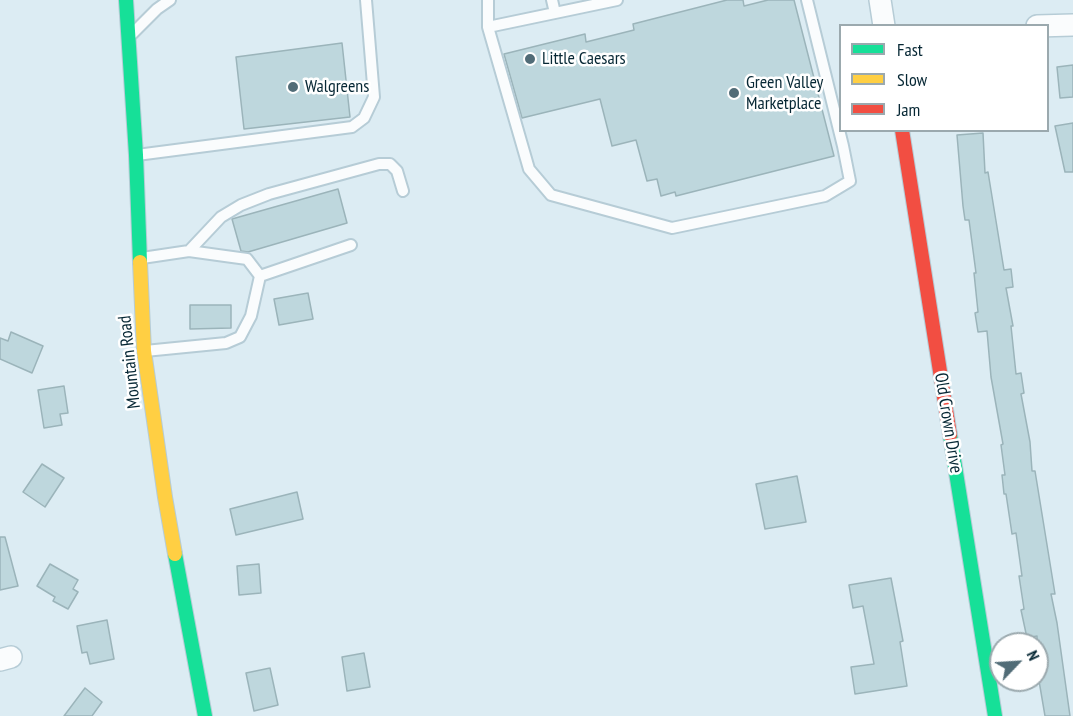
<!DOCTYPE html>
<html>
<head>
<meta charset="utf-8">
<style>
  body { margin:0 }
  #map { position:relative; width:1073px; height:716px; overflow:hidden; background:#dcecf3; font-family:"PT Sans Narrow",sans-serif }
  canvas { display:block }
  .legend { position:absolute; left:839px; top:24px; width:210px; height:108px; box-sizing:border-box; background:#fff; border:2px solid #9ba9ae; margin:0; padding:8px 10px; list-style:none; font-size:18px; color:#062734 }
  .legend li { display:flex; align-items:center; gap:12px; height:30px }
  .legend b { width:30px; border:2px solid #9ba9ae }
  .north { position:absolute; left:989px; top:632px; width:60px; height:60px; box-sizing:border-box; background:#fff; border:2px solid #9ba9ae; border-radius:50%; rotate:65deg; font-size:16px; font-weight:700; line-height:24px; text-align:center; color:#062734 }
  .north::after { content:''; display:block; margin:auto; width:21px; height:27px; background:#516c77; clip-path:polygon(50% 0,100% 100%,50% 72%,0 100%) }
</style>
</head>
<body>
<div id="map">
<canvas width="1073" height="716"></canvas>
<ul class="legend">
<li><b style="height:8px;background:#16e098"></b>Fast</li>
<li><b style="height:8px;background:#ffcf43"></b>Slow</li>
<li><b style="height:8px;background:#f24e42"></b>Jam</li>
</ul>
<div class="north">N</div>
</div>
<script>
const g = document.querySelector('canvas').getContext('2d');
g.lineJoin = 'round';
function paint(path, color) { g.fillStyle = color; g.fill(path, 'evenodd'); }
const poly = rows => new Path2D(rows.map(r => 'M' + r).join(''));
function stroke(path, color, width, dash) { g.strokeStyle = color; g.lineWidth = width; g.lineCap = dash ? 'butt' : 'round'; g.setLineDash(dash || []); g.stroke(path); }
function label(font, color, halo, rows, align = 'center') {
  g.font = font + ' "PT Sans Narrow",sans-serif'; g.lineWidth = 5; g.setLineDash([]); g.textBaseline = 'middle'; g.strokeStyle = halo; g.fillStyle = color; for (const [text, x, y, turn = 0] of rows) {
    g.save(); g.translate(x, y); g.rotate((+turn || 0) * Math.PI / 180); g.textAlign = isNaN(turn) ? turn : align; if (halo) g.strokeText(text, 0, 0); g.fillText(text, 0, 0); g.restore();
  }
}
const building = poly([
  [727,0,743,0,744,6,768,0,794,0,834,156,676,196,675,192,661,196,657,179,647,181,636,140,612,146,600,99,522,118,504,54,585,34,586,42,634,30,633,24,727,0],
  [342,43,350,117,244,129,236,57,342,43],
  [1073,65,1073,97,1060,98,1057,67,1073,65],
  [1073,123,1073,172,1065,172,1055,126,1073,123],
  [983,133,985,173,988,172,1004,270,1011,269,1013,287,1006,288,1013,326,1011,326,1016,374,1021,373,1024,393,1021,394,1030,442,1032,471,1035,471,1055,594,1051,594,1057,623,1070,716,1045,716,1037,669,1037,636,1027,638,1021,610,1024,609,1019,576,1022,576,1016,533,1012,534,1006,494,1004,494,1002,475,1005,475,1001,445,1003,444,991,377,987,331,978,332,975,313,978,312,974,273,976,273,969,220,965,220,963,206,957,135,983,133],
  [338,189,347,223,248,252,241,251,232,219,338,189],
  [308,293,313,319,279,325,274,299,308,293],
  [190,305,231,305,231,328,190,329,190,305],
  [11,332,43,346,32,373,0,359,0,338,8,341,11,332],
  [64,386,68,413,60,414,62,425,44,428,38,390,64,386],
  [42,464,64,478,45,507,23,492,42,464],
  [797,476,806,522,765,529,756,484,797,476],
  [297,492,303,519,236,535,230,509,297,492],
  [0,537,5,537,18,586,0,590,0,537],
  [50,564,78,580,73,589,78,592,68,609,53,601,55,597,37,586,50,564],
  [259,564,261,593,239,595,237,566,259,564],
  [891,578,903,641,900,642,907,686,855,694,851,667,874,664,863,606,853,608,849,585,891,578],
  [107,620,114,659,90,664,87,652,82,653,77,626,107,620],
  [364,653,370,687,347,691,342,657,364,653],
  [270,668,278,705,254,711,246,673,270,668],
  [85,688,102,702,92,716,64,716,85,688]
]);
paint(building, '#bed7dd');
stroke(building, '#9bb4ba', 1.5);
const lane = poly([
  [488,0,488,27,529,169,551,195,672,228,825,196,850,181,843,146,807,0],
  [552,0,555,13],
  [488,27,617,0],
  [132,34,157,9,170,0],
  [137,155,352,127,364,118,374,97,366,0],
  [189,251,221,217,241,205,269,194,379,164,390,164,397,171,403,191],
  [142,258,189,251,225,256,247,259,260,276,251,316,240,337,226,343,145,351],
  [260,276,351,245]
]);
const street = poly([
  [880,0,884,26],
  [1037,26,1073,25],
  [0,660,11,657]
]);
const fast = poly([
  [126,0,136,155,140,262],
  [950,435,995,716],
  [175,554,205,716]
]);
const slow = poly([
  [140,262,144,351,165,497,175,554]
]);
const jam = poly([
  [902,130,950,435]
]);
stroke(lane, '#b6ccd6', 14);
stroke(street, '#b6ccd6', 24);
stroke(fast, '#b6ccd6', 16);
stroke(slow, '#b6ccd6', 16);
stroke(jam, '#b6ccd6', 16);
stroke(lane, '#fafcfd', 10);
stroke(street, '#fafcfd', 21);
stroke(fast, '#16e098', 14);
stroke(slow, '#ffcf43', 14);
stroke(jam, '#f24e42', 14);
for (const [x, y, r, color] of [
  [530,59,6,"#516c77"],
  [293,87,6,"#516c77"],
  [734,93,6,"#516c77"]
]) { const dot = new Path2D(); dot.arc(x, y, r, 0, 2 * Math.PI); g.fillStyle = color; g.fill(dot); stroke(dot, '#fff', 2); }
label('18px', '#062734', '#fff', [
  ["Little Caesars",542,59],
  ["Green Valley",746,83],
  ["Marketplace",746,104],
  ["Walgreens",305,87]
], 'left');
label('18px', '#062734', '#fff', [
  ["Mountain Road",130,362,-96],
  ["Old Crown Drive",948,423,81]
]);
</script>
</body>
</html>
